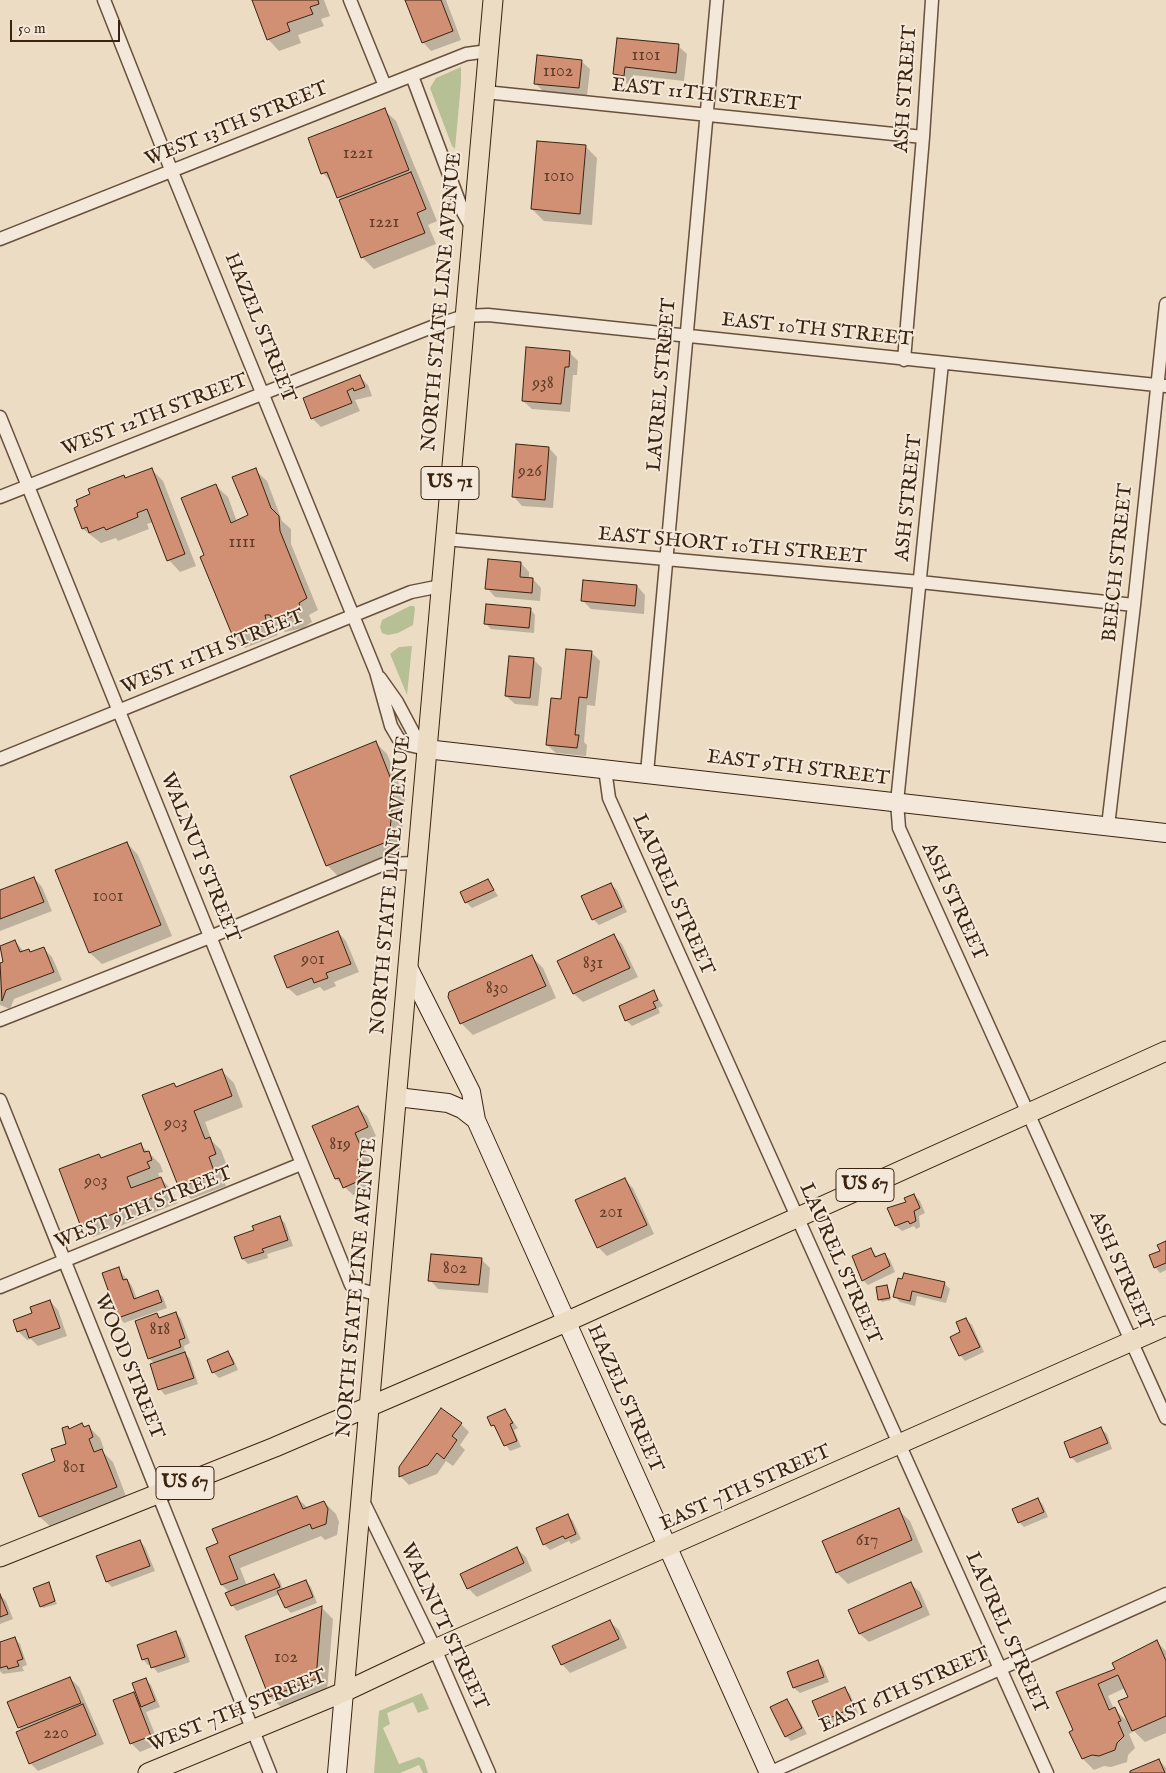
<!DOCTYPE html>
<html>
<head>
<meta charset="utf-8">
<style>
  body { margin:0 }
  #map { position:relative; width:1166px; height:1773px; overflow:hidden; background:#eddcc4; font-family:"IM FELL English",serif }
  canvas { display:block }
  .scale { position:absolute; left:10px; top:20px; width:110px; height:22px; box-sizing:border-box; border:2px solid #3a230f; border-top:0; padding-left:6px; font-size:15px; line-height:18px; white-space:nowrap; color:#3a230f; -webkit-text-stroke:4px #f3e8d9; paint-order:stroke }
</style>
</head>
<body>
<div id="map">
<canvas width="1166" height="1773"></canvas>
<div class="scale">50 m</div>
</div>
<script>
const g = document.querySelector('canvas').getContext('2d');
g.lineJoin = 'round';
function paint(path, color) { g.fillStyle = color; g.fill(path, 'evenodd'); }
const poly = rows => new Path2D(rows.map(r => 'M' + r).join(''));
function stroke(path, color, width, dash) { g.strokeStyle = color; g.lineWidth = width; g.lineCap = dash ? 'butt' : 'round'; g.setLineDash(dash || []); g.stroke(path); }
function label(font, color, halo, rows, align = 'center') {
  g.font = font + ' "IM FELL English",serif'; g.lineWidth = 4; g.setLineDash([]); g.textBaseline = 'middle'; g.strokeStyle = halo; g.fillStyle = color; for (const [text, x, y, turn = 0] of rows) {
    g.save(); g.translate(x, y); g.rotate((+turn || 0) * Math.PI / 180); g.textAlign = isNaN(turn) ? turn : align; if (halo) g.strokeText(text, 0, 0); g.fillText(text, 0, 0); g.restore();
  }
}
paint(poly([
  [461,67,461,83,455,149,452,146,430,88,436,78],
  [410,606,414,606,415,608,413,625,398,633,388,635,382,633,380,627,382,620],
  [412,646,407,695,390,654,399,647],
  [422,1693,429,1709,418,1713,413,1702,387,1713,390,1724,383,1728,399,1764,419,1757,424,1760,428,1773,423,1773,419,1765,400,1773,374,1773,379,1711]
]), '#b7c095');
paint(poly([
  [253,0,324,0,330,16,321,19,324,26,298,35,301,43,279,51,268,39],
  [407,0,446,0,461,40,431,51,423,42],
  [618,39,678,46,687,54,684,81,633,75,632,84,623,83,615,74],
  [581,61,590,69,587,96,544,92,535,83],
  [384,110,396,121,437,221,428,225,436,244,374,269,362,257,341,201,332,183,323,173],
  [586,147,597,158,592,225,544,221,532,209],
  [569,352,578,361,577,375,573,375,570,412,532,409,523,401],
  [359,376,368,385,372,396,355,400,360,411,321,427,312,418],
  [549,448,557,457,553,508,522,506,514,497],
  [151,469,163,481,196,566,180,572,169,560,154,522,147,524,149,529,118,541,116,538,101,543,83,529,76,508,92,495],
  [255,470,267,481,282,521,291,529,291,544,318,610,309,615,312,622,303,628,285,632,280,626,275,627,278,635,245,648,234,636,205,555,216,486,228,497,237,522,250,516],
  [521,563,529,572,529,579,533,579,541,588,540,601,495,597,487,588],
  [637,586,645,595,644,614,591,609,582,600],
  [530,609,535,615,534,633,491,629,486,624],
  [592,653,600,661,595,706,587,705,584,742,587,745,586,756,556,753,547,745,562,701],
  [533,659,542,668,538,706,515,704,506,696],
  [376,743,387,754,405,799,400,853,339,877,327,865],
  [127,843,138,855,172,936,102,964,90,953,57,871],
  [34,878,42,887,52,911,0,931,0,892],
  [488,880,498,896,472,908,466,902],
  [611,884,617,890,627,912,599,925,593,919],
  [338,932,346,941,359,972,334,982,336,986,324,991,320,987,297,996,288,988],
  [614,936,622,944,638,977,583,1002,574,994],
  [15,941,24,952,29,951,32,953,44,949,52,957,62,980,14,999,10,1009,0,1005,0,965,5,963,0,947],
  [531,956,543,968,556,998,473,1035,461,1023],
  [654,992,663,1006,658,1008,660,1013,632,1026,626,1020],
  [222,1071,234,1083,243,1107,205,1122,212,1141,221,1150,227,1166,220,1169,226,1186,191,1199,180,1188,174,1084,178,1088],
  [358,1108,367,1116,376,1136,362,1142,372,1165,365,1168,369,1178,365,1180,369,1189,353,1195,336,1179],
  [140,1144,160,1164,163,1172,158,1173,160,1178,172,1190,178,1203,93,1237,82,1226,99,1156,102,1159],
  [165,1190,168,1190,170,1197,169,1198],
  [624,1179,633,1188,654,1234,607,1256,598,1247],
  [914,1195,920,1201,925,1213,919,1216,920,1227,916,1229,914,1226,902,1231,896,1226,889,1208,907,1202],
  [280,1218,285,1223,293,1246,267,1254,268,1258,248,1264,243,1259,255,1231],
  [1166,1243,1166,1270,1160,1273,1155,1267],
  [871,1249,877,1257,884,1254,890,1260,895,1272,868,1285,863,1280],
  [481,1259,490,1268,488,1293,438,1289,430,1280],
  [118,1268,132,1286,137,1299,157,1292,163,1297,167,1308,124,1323,119,1317],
  [898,1279,944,1283,950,1289,946,1303,917,1296,915,1306,900,1302,895,1296],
  [887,1287,891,1300,882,1302,879,1299],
  [50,1301,58,1310,67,1336,38,1346,31,1339,27,1340,18,1331,33,1314],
  [176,1313,181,1319,190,1343,184,1346,185,1353,190,1359,198,1384,165,1395,160,1389,154,1363,149,1358,156,1315,160,1319],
  [966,1319,972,1325,984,1352,965,1361,960,1355,962,1332],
  [228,1353,233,1358,238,1370,219,1378,213,1372],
  [504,1410,518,1428,514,1430,521,1447,510,1451,488,1417],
  [461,1424,469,1432,460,1445,465,1450,453,1466,446,1461,437,1474,409,1485,401,1477,400,1467],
  [82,1425,85,1428,88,1426,100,1438,104,1449,101,1450,113,1462,127,1499,52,1528,40,1517,24,1475,57,1462,67,1445,68,1427,70,1430],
  [1101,1429,1107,1434,1112,1449,1077,1463,1071,1457],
  [297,1498,308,1508,324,1502,336,1514,339,1522,337,1535,325,1540,321,1536,240,1568,247,1586,274,1575,280,1581,283,1590,306,1581,311,1587,317,1603,291,1613,286,1608,280,1594,237,1611,232,1605,230,1593,222,1585,208,1549,220,1544],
  [1038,1499,1043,1505,1048,1517,1024,1527,1019,1522],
  [898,1510,910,1521,923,1552,848,1584,837,1573],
  [568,1516,573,1521,581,1539,571,1544,569,1541,550,1550,544,1544],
  [140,1541,145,1547,155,1571,112,1587,107,1582],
  [517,1549,526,1557,532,1571,477,1597,468,1588,462,1575],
  [48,1584,57,1604,43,1608,41,1606],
  [911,1584,920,1592,930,1615,869,1642,860,1634,850,1610],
  [0,1595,6,1601,13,1619,0,1624],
  [322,1608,333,1619,327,1691,282,1708,270,1697,247,1637],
  [610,1622,619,1630,627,1648,570,1673,562,1664],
  [176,1633,181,1638,190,1662,158,1673,151,1664,148,1665,143,1659],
  [15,1639,20,1644,27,1665,22,1667,24,1671,3,1674,0,1671,0,1644],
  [1157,1642,1166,1651,1166,1733,1145,1742,1134,1731,1129,1734,1135,1748,1128,1755,1127,1762,1111,1767,1104,1766,1094,1770,1083,1759,1075,1731,1058,1692,1116,1669],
  [1125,1688,1129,1697,1129,1723,1114,1709,1108,1696],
  [818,1662,823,1667,829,1682,800,1693,794,1688,789,1672],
  [70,1678,79,1687,104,1744,38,1771,30,1763,22,1731,19,1727],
  [145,1679,151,1685,160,1707,146,1712,159,1744,140,1752,131,1743,133,1694,140,1701],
  [845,1688,850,1694,858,1713,828,1726,822,1721],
  [787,1700,792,1706,807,1734,791,1741,786,1736],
  [1159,1760,1166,1768,1166,1773,1132,1773]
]), '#0003');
const building = poly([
  [252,0,318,0,319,4,310,7,313,14,287,23,290,31,267,40,252,0],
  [405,0,441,0,453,31,422,43,405,0],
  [617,38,679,44,676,73,625,67,624,76,613,74,617,38],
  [537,55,582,60,579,88,534,84,537,55],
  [385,108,409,170,337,198,327,172,321,174,308,138,385,108],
  [537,141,586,145,580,214,531,209,537,141],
  [411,172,426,209,417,213,425,233,361,258,339,200,411,172],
  [526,347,570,351,569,367,565,367,561,404,522,401,526,347],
  [360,375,365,387,354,391,353,388,347,391,352,403,311,419,303,398,360,375],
  [516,444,549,447,545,500,512,497,516,444],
  [152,468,185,554,167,561,147,509,137,513,138,517,106,530,104,527,89,533,87,527,82,529,74,508,78,506,76,500,90,494,88,489,124,475,125,478,152,468],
  [256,468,271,508,279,516,280,531,307,598,299,603,301,610,291,617,273,621,270,615,265,615,267,624,233,637,200,557,204,555,181,498,216,484,231,523,248,515,232,477,256,468],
  [488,559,521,562,520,577,533,578,532,593,485,589,488,559],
  [583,580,637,585,635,606,581,601,583,580],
  [486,604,531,608,529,628,484,624,486,604],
  [566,649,592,651,587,698,579,697,575,735,579,735,577,748,546,745,551,698,561,699,566,649],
  [509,656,534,658,530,698,505,696,509,656],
  [376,741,394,787,389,841,326,866,290,776,376,741],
  [127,842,161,925,89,953,55,870,127,842],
  [34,877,44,902,0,919,0,890,34,877],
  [488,879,494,890,465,903,460,892,488,879],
  [611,883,622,907,592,920,581,896,611,883],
  [338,931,351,964,326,973,328,978,314,983,312,978,287,988,274,956,338,931],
  [614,934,630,968,573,994,557,961,614,934],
  [15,940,20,952,29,949,30,952,44,947,54,972,6,990,2,1001,0,963,3,962,0,946,15,940],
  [532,955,546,986,460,1024,448,997,449,992,532,955],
  [654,990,658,1000,653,1002,656,1008,625,1021,619,1006,654,990],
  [222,1069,232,1096,194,1111,205,1139,210,1137,216,1154,209,1157,215,1174,179,1188,142,1095,174,1083,176,1087,222,1069],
  [358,1106,368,1127,355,1133,365,1156,357,1160,361,1169,357,1171,361,1180,343,1188,339,1178,335,1179,312,1126,358,1106],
  [141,1143,144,1152,149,1151,152,1160,147,1162,150,1168,127,1177,131,1188,161,1177,167,1192,81,1227,59,1169,99,1154,101,1158,141,1143],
  [625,1178,647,1225,597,1248,575,1200,625,1178],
  [914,1194,920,1208,914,1211,916,1221,910,1224,908,1221,895,1226,887,1208,906,1202,904,1198,914,1194],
  [280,1216,288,1240,262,1249,264,1252,242,1259,234,1237,254,1230,252,1226,280,1216],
  [1166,1241,1166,1263,1154,1268,1149,1255,1160,1251,1157,1245,1166,1241],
  [871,1248,875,1257,885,1253,890,1266,862,1281,852,1256,871,1248],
  [431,1254,482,1258,479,1285,428,1281,431,1254],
  [119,1267,123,1280,127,1279,134,1299,158,1290,162,1302,118,1318,102,1273,119,1267],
  [904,1273,945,1282,941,1298,912,1291,910,1301,893,1297,898,1278,902,1279,904,1273],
  [887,1285,890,1298,878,1300,876,1287,887,1285],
  [50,1300,60,1328,29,1338,26,1329,17,1332,13,1320,32,1313,30,1307,50,1300],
  [176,1312,185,1338,179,1340,181,1347,148,1359,135,1321,157,1313,159,1318,176,1312],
  [966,1318,980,1347,959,1356,950,1337,960,1332,956,1322,966,1318],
  [228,1351,234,1364,212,1373,207,1360,228,1351],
  [185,1352,194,1378,158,1390,150,1364,185,1352],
  [441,1408,462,1423,452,1436,457,1440,444,1459,437,1453,428,1465,399,1477,399,1467,441,1408],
  [505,1409,513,1423,510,1424,517,1441,504,1446,494,1425,491,1426,487,1417,505,1409],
  [82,1423,84,1427,89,1425,93,1437,89,1439,94,1452,102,1449,117,1487,39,1517,22,1474,55,1461,51,1449,66,1444,62,1428,68,1426,69,1429,82,1423],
  [1101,1427,1108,1443,1070,1458,1064,1442,1101,1427],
  [297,1496,303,1509,324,1501,328,1509,326,1524,312,1529,310,1524,229,1556,238,1579,221,1585,206,1548,218,1543,212,1529,297,1496],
  [1038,1498,1044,1512,1018,1523,1012,1509,1038,1498],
  [899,1508,912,1540,836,1573,822,1541,899,1508],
  [568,1514,576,1534,565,1539,563,1536,543,1545,536,1528,568,1514],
  [140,1540,150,1566,106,1582,96,1556,140,1540],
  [517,1547,524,1563,467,1589,460,1574,517,1547],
  [274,1574,280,1587,231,1606,225,1593,274,1574],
  [306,1580,313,1597,285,1608,277,1591,306,1580],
  [49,1582,55,1601,40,1607,33,1588,49,1582],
  [911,1582,922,1607,859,1634,848,1610,911,1582],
  [0,1594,8,1614,0,1617,0,1594],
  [322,1606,316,1679,269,1697,245,1636,322,1606],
  [610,1620,619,1639,561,1665,552,1646,610,1620],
  [176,1631,185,1657,151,1668,148,1658,142,1660,137,1645,176,1631],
  [15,1637,23,1659,17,1661,19,1666,8,1669,7,1666,0,1668,0,1642,15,1637],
  [1157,1640,1166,1661,1166,1716,1132,1731,1118,1701,1128,1697,1118,1675,1098,1684,1109,1710,1115,1707,1121,1721,1118,1722,1124,1736,1117,1743,1115,1750,1099,1756,1092,1755,1082,1759,1069,1732,1073,1730,1056,1692,1115,1669,1112,1663,1157,1640],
  [818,1660,824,1677,793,1688,787,1672,818,1660],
  [70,1677,81,1703,18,1728,7,1702,70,1677],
  [146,1678,155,1701,141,1707,132,1683,146,1678],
  [845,1687,854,1707,821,1722,812,1701,845,1687],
  [134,1692,151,1736,130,1744,113,1700,134,1692],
  [787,1699,802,1728,785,1737,770,1707,787,1699],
  [83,1704,96,1735,29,1764,16,1732,83,1704],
  [1159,1759,1165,1773,1130,1773,1130,1771,1159,1759]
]);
paint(building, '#d18f74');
stroke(building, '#3a230f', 1);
const street = poly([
  [104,0,172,172,376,672,391,726,398,738,405,744,426,749],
  [350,0,385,86],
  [412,76,463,212,472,228],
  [485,92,923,137],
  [0,239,466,54,488,51],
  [904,360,923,137,932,0],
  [942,363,897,802,899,828,1166,1418],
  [0,417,351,1285,358,1289,379,1295],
  [0,497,437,325,464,316,488,315,556,322,1166,386],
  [445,539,920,582,1134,605],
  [380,678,397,702,414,734,426,749],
  [0,759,411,592,441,586],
  [605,769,609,798,1047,1773],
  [647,773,717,0],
  [1108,826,1134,605,1166,304],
  [0,1020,210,937,384,864,417,863],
  [0,1100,270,1773],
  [0,1287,301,1164],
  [362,1499,435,1649,489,1773],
  [769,1773,1166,1594]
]);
const secondary = poly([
  [426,749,1166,833],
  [408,967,471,1092,476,1120],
  [397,1097,448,1103,462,1109,476,1120,769,1773],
  [337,1773,344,1692]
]);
const primary = poly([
  [0,1557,275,1447,566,1322,1166,1051],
  [344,1692,493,0],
  [148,1773,344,1692,435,1649,1166,1326]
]);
stroke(street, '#67513c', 15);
stroke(secondary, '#3a230f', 20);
stroke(primary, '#3a230f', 21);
stroke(street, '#f3e8d9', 12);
stroke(secondary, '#f3e8d9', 18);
stroke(primary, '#eddcc4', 19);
label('18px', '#603e28', null, [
  ["1101",646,56],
  ["1102",558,72],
  ["1221",358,154],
  ["1010",559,177],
  ["1221",384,223],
  ["938",543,384],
  ["926",530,472],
  ["1111",242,543],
  ["1001",108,897],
  ["901",313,960],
  ["831",593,964],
  ["830",497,989],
  ["903",176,1124],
  ["819",340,1145],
  ["903",96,1182],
  ["201",611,1213],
  ["802",455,1269],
  ["818",160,1330],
  ["801",74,1468],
  ["617",867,1541],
  ["102",286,1658],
  ["220",56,1734]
]);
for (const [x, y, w] of [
  [450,483,58],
  [865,1185,58],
  [185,1483,58]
]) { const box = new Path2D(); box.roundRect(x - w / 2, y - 16.5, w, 33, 4); g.fillStyle = '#f3e8d9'; g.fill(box); stroke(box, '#3a230f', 1); }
label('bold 19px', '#3a230f', null, [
  ["US 71",450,483],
  ["US 67",865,1185],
  ["US 67",185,1483]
]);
label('20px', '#3a230f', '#f3e8d9', [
  ["ASH STREET",907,89,-86],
  ["EAST 11TH STREET",706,96,6],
  ["WEST 13TH STREET",237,125,-22],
  ["NORTH STATE LINE AVENUE",443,302,-85],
  ["HAZEL STREET",259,328,68],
  ["EAST 10TH STREET",817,331,6],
  ["LAUREL STREET",663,385,-85],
  ["WEST 12TH STREET",155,416,-21],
  ["ASH STREET",910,498,-84],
  ["EAST SHORT 10TH STREET",732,547,5],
  ["BEECH STREET",1119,563,-84],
  ["WEST 11TH STREET",213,653,-22],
  ["EAST 9TH STREET",798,769,7],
  ["WALNUT STREET",199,858,68],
  ["NORTH STATE LINE AVENUE",392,885,-85],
  ["LAUREL STREET",672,895,66],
  ["ASH STREET",953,902,65],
  ["WEST 9TH STREET",144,1209,-22],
  ["LAUREL STREET",839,1264,66],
  ["ASH STREET",1120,1271,66],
  ["NORTH STATE LINE AVENUE",358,1288,-85],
  ["WOOD STREET",128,1367,68],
  ["HAZEL STREET",624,1399,66],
  ["EAST 7TH STREET",746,1489,-24],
  ["WALNUT STREET",443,1627,65],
  ["LAUREL STREET",1005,1633,66],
  ["EAST 6TH STREET",905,1691,-24],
  ["WEST 7TH STREET",238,1712,-22]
]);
</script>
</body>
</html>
